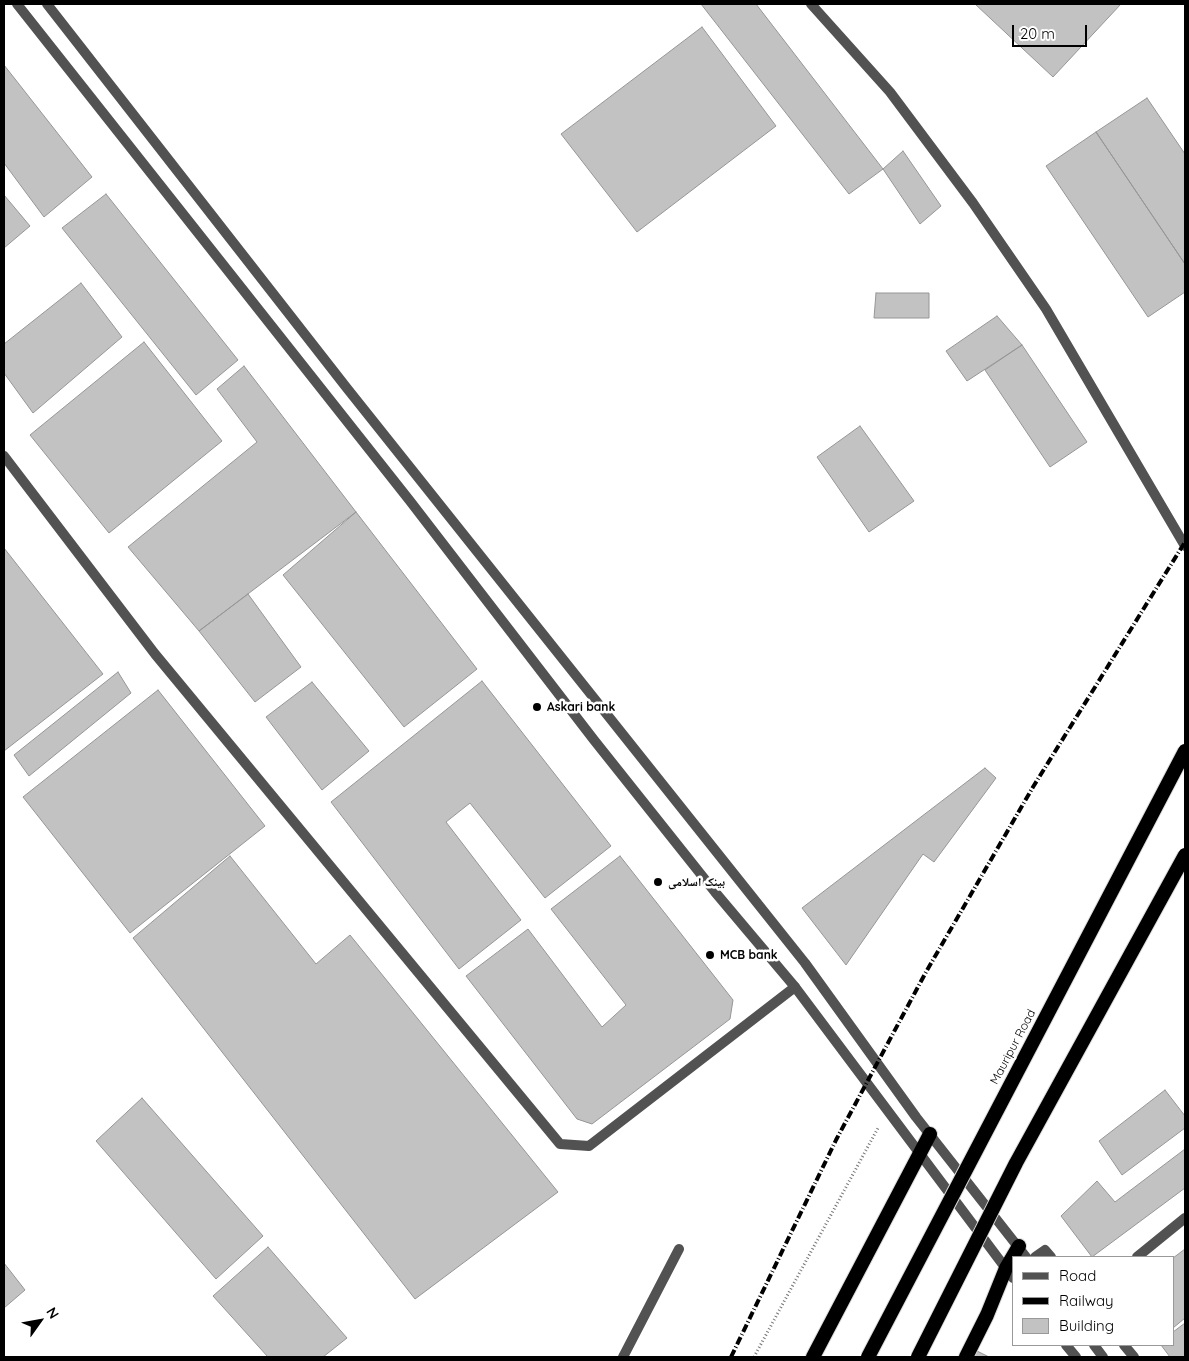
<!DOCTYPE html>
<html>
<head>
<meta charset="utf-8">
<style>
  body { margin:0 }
  #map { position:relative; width:1189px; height:1361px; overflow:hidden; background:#fff; font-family:Quicksand,sans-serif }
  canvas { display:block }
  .frame { position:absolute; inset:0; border:5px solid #000; pointer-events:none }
  .legend { position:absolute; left:1012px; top:1256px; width:162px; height:90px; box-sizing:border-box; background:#fff; border:1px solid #999; margin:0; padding:6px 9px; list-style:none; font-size:15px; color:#000 }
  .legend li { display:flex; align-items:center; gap:10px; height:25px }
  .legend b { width:25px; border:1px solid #999 }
  .north { position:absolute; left:15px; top:1296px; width:50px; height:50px; -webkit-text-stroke:4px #fff; paint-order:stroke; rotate:58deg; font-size:14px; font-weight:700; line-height:20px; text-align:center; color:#000 }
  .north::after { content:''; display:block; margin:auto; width:18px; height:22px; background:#000; clip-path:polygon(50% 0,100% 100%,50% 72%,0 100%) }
  .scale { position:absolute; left:1012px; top:25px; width:75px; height:22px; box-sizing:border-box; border:2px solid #000; border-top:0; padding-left:6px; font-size:15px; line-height:18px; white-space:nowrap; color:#000; -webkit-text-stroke:4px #fff; paint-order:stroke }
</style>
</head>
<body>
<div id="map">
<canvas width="1189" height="1361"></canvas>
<div class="frame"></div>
<ul class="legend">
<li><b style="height:6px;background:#525252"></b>Road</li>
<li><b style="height:6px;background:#000"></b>Railway</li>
<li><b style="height:14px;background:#c2c2c2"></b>Building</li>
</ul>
<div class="north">N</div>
<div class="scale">20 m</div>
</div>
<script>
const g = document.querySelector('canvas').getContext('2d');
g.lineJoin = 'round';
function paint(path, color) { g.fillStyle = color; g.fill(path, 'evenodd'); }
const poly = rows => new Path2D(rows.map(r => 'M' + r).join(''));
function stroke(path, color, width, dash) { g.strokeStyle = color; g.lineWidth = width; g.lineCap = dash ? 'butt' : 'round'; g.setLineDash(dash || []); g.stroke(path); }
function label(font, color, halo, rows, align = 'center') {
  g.font = font + ' Quicksand,"Noto Naskh Arabic",sans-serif'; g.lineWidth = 5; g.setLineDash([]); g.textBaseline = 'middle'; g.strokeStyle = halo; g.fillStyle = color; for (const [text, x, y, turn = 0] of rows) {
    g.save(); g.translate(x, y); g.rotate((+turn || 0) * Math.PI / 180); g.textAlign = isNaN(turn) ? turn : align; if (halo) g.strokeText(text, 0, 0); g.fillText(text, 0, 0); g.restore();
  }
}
const building = poly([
  [701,4,756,4,883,169,849,194,701,4],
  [975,4,1121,4,1053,77,975,4],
  [702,27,776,126,637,232,561,134,702,27],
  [4,65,92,177,44,217,4,163,4,65],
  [1147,98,1185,154,1185,264,1096,132,1147,98],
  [1096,132,1185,264,1185,292,1148,317,1046,166,1096,132],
  [903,151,941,206,920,224,883,169,903,151],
  [106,194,238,360,196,395,62,228,106,194],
  [4,195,30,226,4,248,4,195],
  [81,283,122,337,33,413,4,373,4,344,81,283],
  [876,293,929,293,929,318,874,318,876,293],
  [997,316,1022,345,967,381,946,351,997,316],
  [144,342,222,441,109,533,30,435,144,342],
  [1022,345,1087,442,1050,467,985,370,1022,345],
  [244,366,356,512,199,631,128,547,257,442,217,389,244,366],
  [860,426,914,501,869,532,817,457,860,426],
  [356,512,477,669,404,727,283,575,356,512],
  [4,548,103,674,4,751,4,548],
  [248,594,301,667,255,702,199,631,248,594],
  [118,672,131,693,29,776,14,755,118,672],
  [482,681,611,846,545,898,470,803,446,822,521,920,459,969,331,802,482,681],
  [312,682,369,751,322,790,266,717,312,682],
  [158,690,265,826,130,933,23,797,158,690],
  [985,768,996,778,934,862,923,854,846,965,802,908,985,768],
  [230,856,316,964,350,935,558,1192,415,1299,133,938,230,856],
  [620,856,733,1000,730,1019,592,1124,577,1119,466,976,528,929,602,1027,626,1005,551,909,620,856],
  [1165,1090,1185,1116,1185,1128,1122,1175,1099,1141,1165,1090],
  [142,1098,263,1236,216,1279,96,1141,142,1098],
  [1185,1149,1185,1188,1092,1257,1061,1216,1097,1181,1115,1202,1185,1149],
  [268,1247,347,1338,323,1357,268,1357,213,1296,268,1247],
  [1185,1249,1185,1318,1173,1328,1173,1258,1185,1249],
  [4,1263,25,1290,4,1308,4,1263],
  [1185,1323,1185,1357,1170,1357,1161,1345,1173,1345,1173,1332,1185,1323],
  [977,1351,989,1357,974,1357,977,1351]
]);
paint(building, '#c2c2c2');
stroke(building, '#969696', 1);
const trunk = poly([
  [813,1357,930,1134],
  [966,1357,987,1315,1006,1268,1019,1246]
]);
stroke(trunk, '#dbdbdb', 16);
stroke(poly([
  [754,1357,878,1128]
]), '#747474', 3, [1, 2.5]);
stroke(poly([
  [811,4,890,92,973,203,1046,309,1185,546],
  [1137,1257,1185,1218],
  [623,1357,679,1249]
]), '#525252', 10);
stroke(poly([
  [4,456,155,654,560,1144,589,1146,795,987]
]), '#525252', 10);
stroke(poly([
  [17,4,410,501,594,740,715,892,795,987,1013,1278],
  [47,4,346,387,805,963,916,1117,1026,1257],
  [1035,1257,1045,1250,1051,1257],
  [1066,1345,1076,1357],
  [1094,1345,1103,1357],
  [1124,1345,1134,1357]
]), '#525252', 10);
stroke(trunk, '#000', 14);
stroke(poly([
  [731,1357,836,1140,926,972,1033,787,1185,542]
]), '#000', 4, [8, 2.5, 1, 2.5]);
const trunkBridge = poly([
  [868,1357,1185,751],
  [918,1357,1016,1163,1185,855]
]);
stroke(trunkBridge, '#dbdbdb', 16, []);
stroke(trunkBridge, '#000', 14);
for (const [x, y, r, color] of [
  [537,707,5,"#000"],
  [658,882,5,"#000"],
  [710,955,5,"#000"]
]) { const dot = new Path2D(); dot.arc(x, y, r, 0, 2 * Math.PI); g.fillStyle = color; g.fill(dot); stroke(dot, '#fff', 2); }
label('bold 12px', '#000', '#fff', [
  ["Askari bank",547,707],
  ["بینک اسلامی",668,882],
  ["MCB bank",720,955]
], 'left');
label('12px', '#000', '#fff', [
  ["Mauripur Road",1013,1047,-62]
]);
</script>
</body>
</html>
